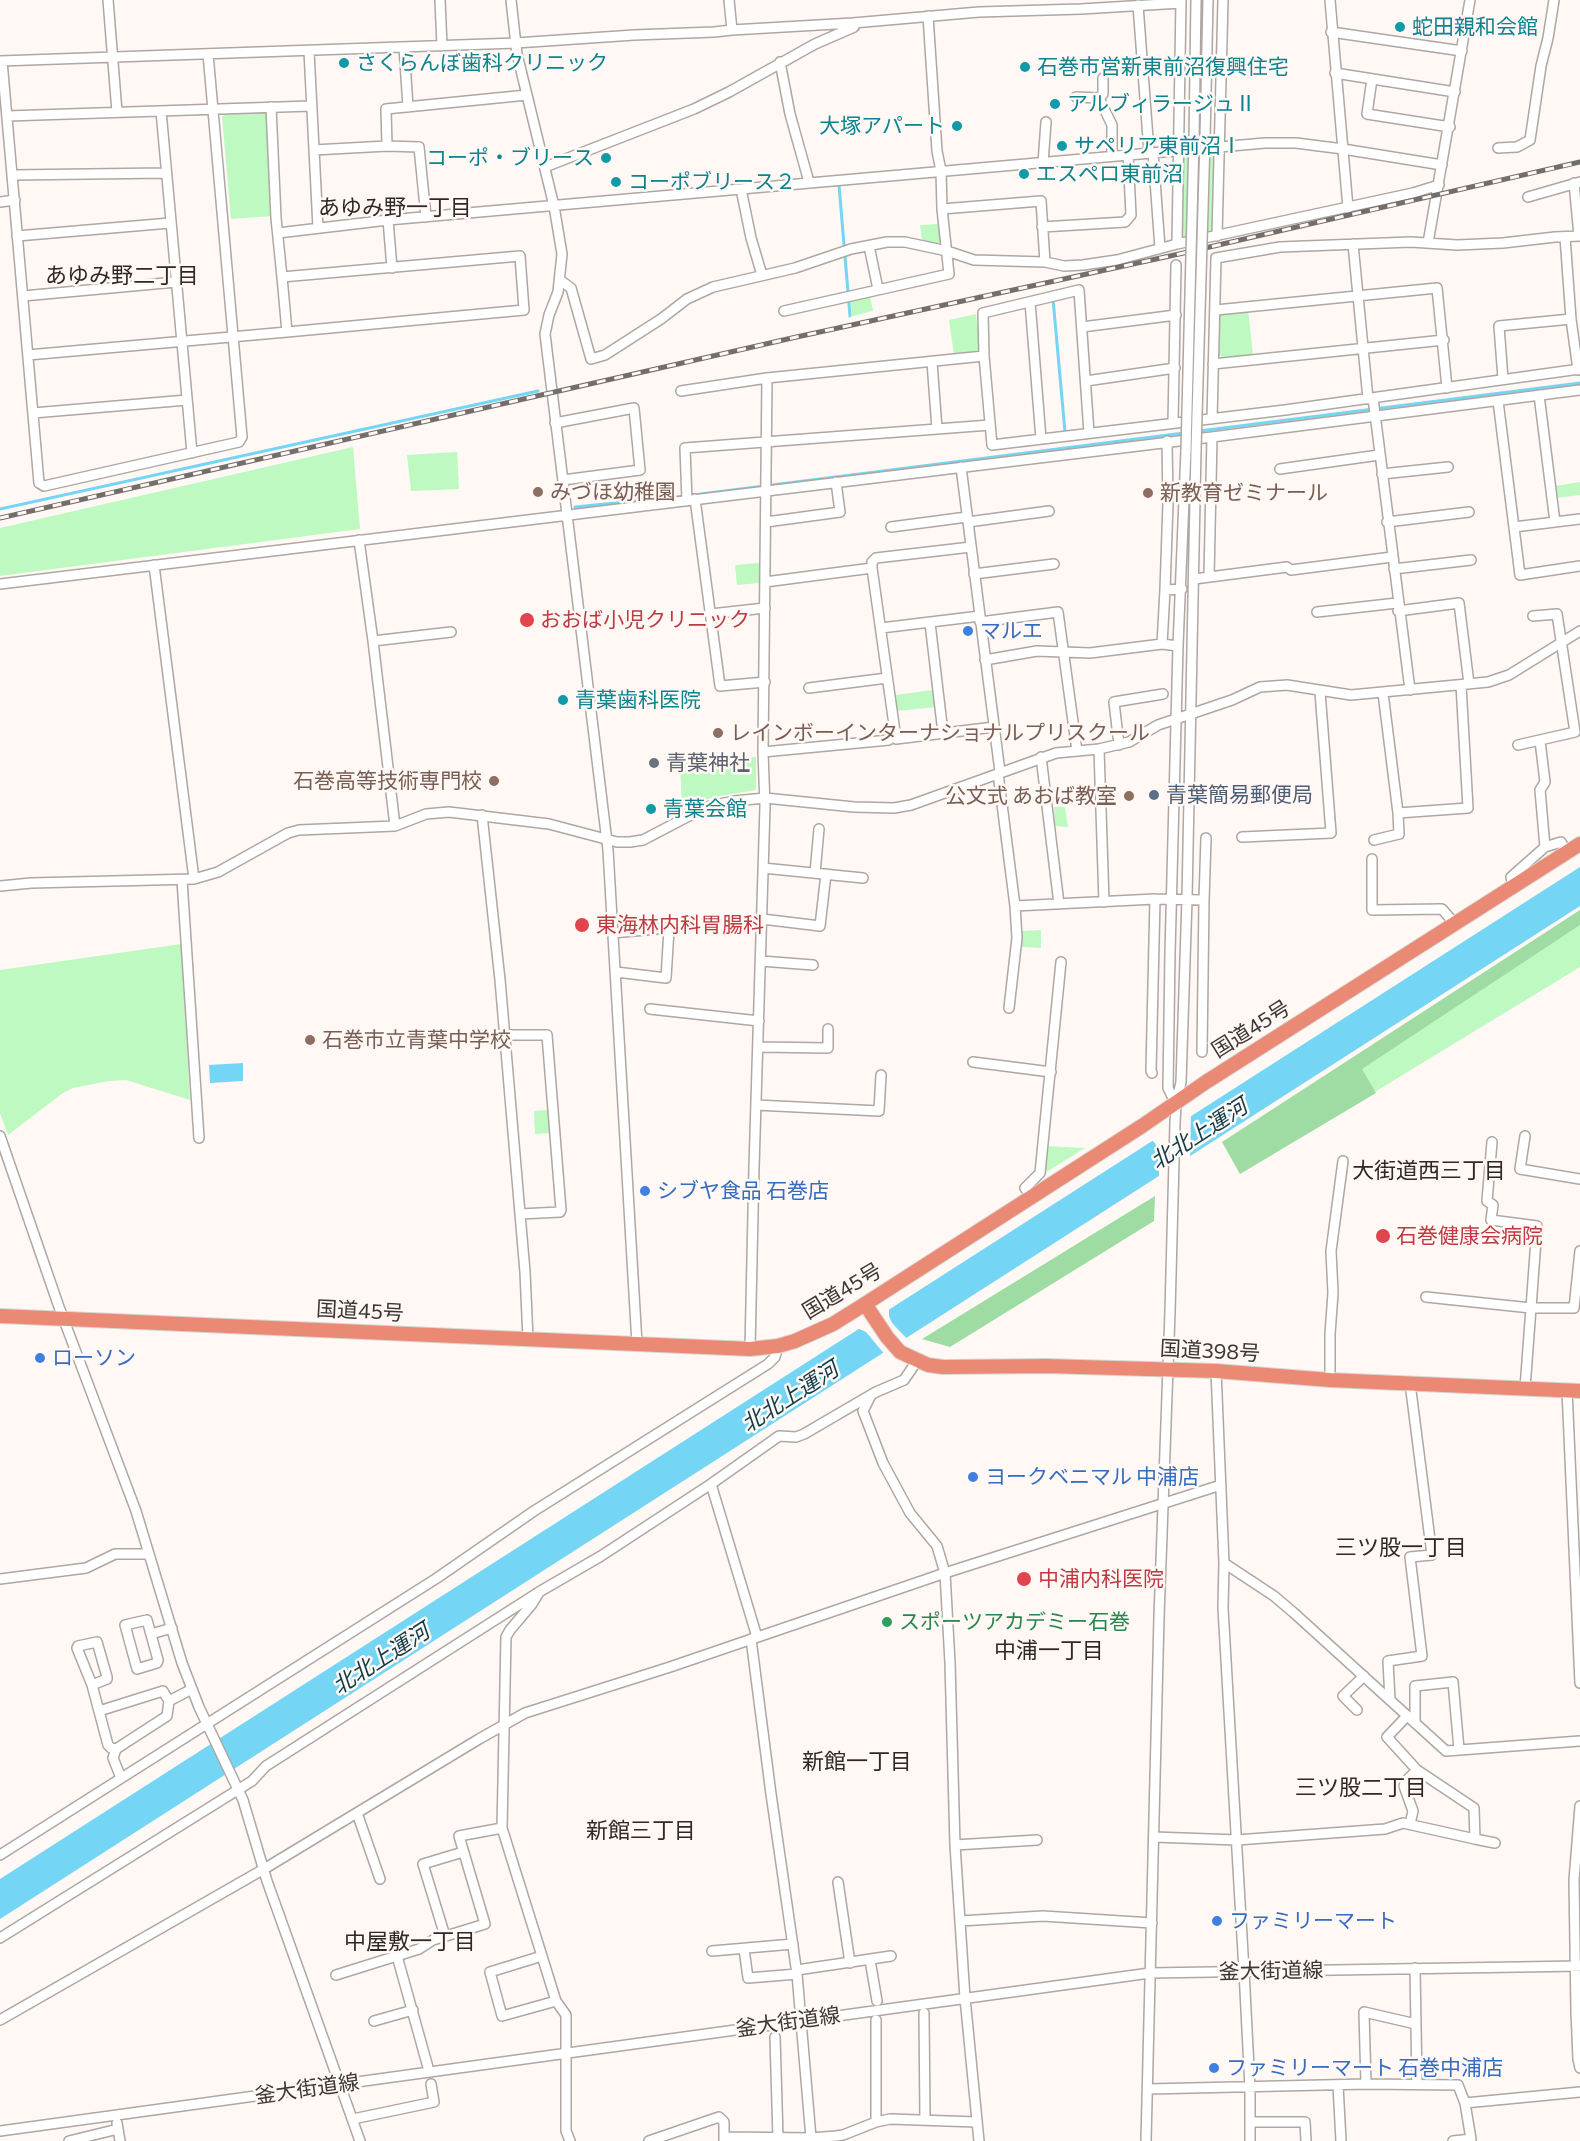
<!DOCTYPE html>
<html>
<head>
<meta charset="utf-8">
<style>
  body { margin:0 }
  canvas { display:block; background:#fff8f4 }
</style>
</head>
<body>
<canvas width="1580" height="2141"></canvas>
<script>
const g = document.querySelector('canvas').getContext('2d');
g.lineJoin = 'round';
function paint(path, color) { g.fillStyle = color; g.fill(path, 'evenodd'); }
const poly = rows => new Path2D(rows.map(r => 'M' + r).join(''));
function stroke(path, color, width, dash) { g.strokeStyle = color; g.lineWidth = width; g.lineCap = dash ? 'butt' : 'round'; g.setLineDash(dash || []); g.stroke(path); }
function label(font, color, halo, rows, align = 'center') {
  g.font = font + ' Commissioner,"Noto Sans JP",sans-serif'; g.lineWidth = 5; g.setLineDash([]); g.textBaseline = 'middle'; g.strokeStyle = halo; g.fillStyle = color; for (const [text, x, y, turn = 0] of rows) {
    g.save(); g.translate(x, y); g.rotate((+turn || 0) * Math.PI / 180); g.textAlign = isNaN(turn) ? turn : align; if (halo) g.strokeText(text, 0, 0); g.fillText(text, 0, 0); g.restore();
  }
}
paint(poly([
  [263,111,267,116,273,216,231,219,222,117,226,113],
  [1215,154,1214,234,1181,239,1183,156],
  [939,224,941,241,937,244,922,240,920,225],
  [870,296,873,311,852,316,850,301],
  [1248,309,1253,355,1224,358,1218,354,1219,317,1224,312],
  [976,314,980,348,974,353,954,355,949,320],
  [353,447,360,529,0,576,0,528],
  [457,452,459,489,411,491,407,455],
  [1580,482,1580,495,1556,498,1555,486],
  [759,563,759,583,737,585,735,565],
  [933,690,936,707,897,711,895,695],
  [756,757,756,790,720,796,704,800,682,811,680,763],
  [1054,807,1065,807,1068,827,1055,826],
  [1580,924,1580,967,1240,1174,1228,1152],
  [1041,930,1041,948,1021,947,1021,931],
  [181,944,190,1100,126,1080,109,1081,73,1088,63,1093,8,1135,0,1113,0,970],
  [548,1110,550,1133,535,1134,534,1111],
  [1045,1146,1085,1148,1043,1174]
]), '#bef9c2');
paint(poly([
  [1580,910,1580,925,1362,1069,1376,1093,1240,1174,1222,1142],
  [1155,1196,1154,1221,950,1347,922,1339]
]), '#9fdca3');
paint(poly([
  [1580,867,1580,906,0,1919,0,1879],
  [243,1063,243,1081,210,1083,209,1065]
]), '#75d5f4');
paint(poly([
  [1191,1112,1190,1161,1159,1181,1159,1150,1154,1142,1149,1139],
  [889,1306,889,1316,892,1323,909,1341,886,1356,866,1332,855,1327]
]), '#fff8f4');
stroke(poly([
  [839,185,850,316],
  [1053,299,1065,432],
  [693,495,1580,383],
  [575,507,686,496],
  [0,509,538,391]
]), '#75d5f4', 3);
const minor = poly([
  [108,0,117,112],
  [440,0,442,46],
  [511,0,517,54,554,206,562,254,558,292,549,315,545,334,608,850,637,1344],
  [729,0,732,30],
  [1330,0,1348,208],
  [1138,5,1149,152],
  [1331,32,1462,51],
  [404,47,408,107],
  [309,51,318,228],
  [0,61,516,43,634,35,714,32,732,30,853,23,979,12,1081,9,1181,3],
  [2,61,39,483,44,486,239,442,242,437,208,54],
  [780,62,790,114,809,182],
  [1335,73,1455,92],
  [1372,79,1367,114,1450,127],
  [1076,97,1099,98,1112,125,1112,156],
  [1099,98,1103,94,1103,78],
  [271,107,276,218,282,277],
  [161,111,192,453],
  [7,116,311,106],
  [1194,139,1196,0],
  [1205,139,1208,0],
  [387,146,386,109,527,95],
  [1498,148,1517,147,1530,140,1541,66,1548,38,1554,0],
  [314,150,387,146,419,147,426,217],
  [1153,153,1160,248],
  [1043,163,1046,122],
  [545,167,694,109,729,92,815,44,854,27,853,23],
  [13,175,165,173],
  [1574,183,1579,236],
  [741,189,751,238,762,275],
  [1528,197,1580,182],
  [0,202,15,200],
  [942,209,1041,201,1045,262],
  [388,220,392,268],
  [1042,227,1125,222,1131,215,1128,155],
  [278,233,388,220,1265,143,1296,143,1343,149,1442,165],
  [17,236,170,223],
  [1217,236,1223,0],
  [1565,237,1571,319,1578,370],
  [1428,243,1470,0],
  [1177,244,1181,0],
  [1353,244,1368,399],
  [869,246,878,289],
  [560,280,571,288,591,359,605,355,661,319,687,299,713,287,795,268,851,249,887,242,905,242,947,251,974,260,1045,262,1064,266,1083,265,1117,260,1177,244,1413,193,1439,185],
  [23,296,176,282],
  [1030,302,1041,439],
  [1216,310,1437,288,1447,388],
  [784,311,949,274,942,209,941,171,937,151,928,16],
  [1082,327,1176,315],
  [28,355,287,332,524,310,520,256,282,277,287,332],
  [932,362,937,429,990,425],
  [1213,364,1444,340],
  [767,378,984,356],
  [1503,379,1499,326,1571,319],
  [1086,381,1175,368],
  [681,391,767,378,763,752,765,806,754,1167,750,1349],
  [1539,395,1555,522],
  [1373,398,1410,690],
  [1498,401,1520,575,1580,566],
  [33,413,187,400],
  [1212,419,1216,258,1280,247,1411,242,1457,245,1503,243,1555,237,1580,236],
  [555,423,634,408,640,470,563,480],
  [1173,423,1176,265],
  [1089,433,1079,290,983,313,984,356,992,445,1285,410,1580,369],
  [1167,441,1168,503,1165,590,1182,589],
  [961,467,1000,772],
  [1280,469,1379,455],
  [1382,474,1448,467],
  [695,499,720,686,765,682],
  [687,501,685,448,937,429],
  [766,522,840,512,836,482],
  [968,522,1049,511],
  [1387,522,1469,512],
  [891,527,967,517],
  [1514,527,1580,519],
  [359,540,373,641,395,826],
  [971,547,876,558,872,562,872,568,896,739,994,727],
  [154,565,194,879],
  [1394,569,1471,560],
  [974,574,1054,564],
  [1209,577,1212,437],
  [1194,579,1287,567,1291,570,1392,557],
  [765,582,872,568],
  [0,584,1212,437,1580,390],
  [1398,611,1459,603,1469,684],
  [1317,612,1397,603],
  [711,614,765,608],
  [980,622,1058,612,1077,751],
  [930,623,943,733],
  [881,628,980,616],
  [373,641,451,632],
  [1162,644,1165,590],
  [985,660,1037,651,1090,653,1162,644,1178,646],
  [809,688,887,678],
  [1119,745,1114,702,1163,694],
  [1518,745,1575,732,1557,614,1533,616],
  [1099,749,1104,902],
  [763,752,889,740],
  [1041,757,1059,904],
  [998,773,1015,906,1017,938,1009,1008],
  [1398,813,1468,808,1461,685],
  [482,815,500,980,525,1272,528,1339],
  [1242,837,1331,833,1320,692],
  [1374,840,1399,834,1398,813,1383,693],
  [1545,847,1561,842,1567,852],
  [1372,859,1372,910,1442,909,1455,924],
  [763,868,863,878],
  [815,873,819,829],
  [182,880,199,1138],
  [0,886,31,883,194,879,218,872,288,833,299,830,395,826,426,814,449,812,549,824,617,842,630,842,643,840,706,807,734,801,765,798,854,807,894,808,911,805,1056,753,1099,749,1129,742,1158,725,1232,700,1260,687,1287,685,1351,695,1488,682,1509,675,1580,631],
  [1513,887,1511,877,1545,847,1540,790,1545,782,1540,741],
  [1204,900,1206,838],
  [1015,906,1155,899,1204,900,1202,1052],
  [762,919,820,926,826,874],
  [612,933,668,928,669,930,666,978,616,972],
  [761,961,813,965],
  [650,1009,759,1021],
  [505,1035,547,1035,561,1210,560,1212,520,1214],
  [759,1047,828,1048,828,1029],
  [973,1062,1051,1072],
  [1152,1073,1151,1071,1155,899],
  [1176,1104,1168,1088,1170,953,1178,646,1186,450],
  [756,1105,879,1111,881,1075],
  [0,1136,59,1307,136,1511,182,1663,199,1707,243,1800,267,1881,360,2141],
  [1525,1136,1520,1169,1580,1179],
  [1031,1197,1025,1188,1040,1173,1061,962],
  [1426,1297,1531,1308,1537,1226,1491,1220,1493,1205,1487,1201,1492,1142],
  [1216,1371,1224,1563,1223,1608,1244,1971,1250,2088,1250,2141],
  [1330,1380,1330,1334,1333,1293,1331,1251,1343,1161],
  [1525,1388,1531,1308,1574,1308,1580,1251],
  [1567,1390,1580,1683],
  [870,1397,863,1411,883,1463,910,1513,937,1546,945,1573,950,1663,955,1845,965,1998,979,2141],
  [711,1484,757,1637],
  [1224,1563,1274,1596,1294,1613,1446,1751,1580,1741],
  [0,1579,86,1568,115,1554,149,1554],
  [538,1594,532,1604,510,1630,506,1637,502,1828,556,2001,566,2015,566,2131,570,2141],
  [147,1620,158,1660,157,1663,137,1669,125,1625,147,1620],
  [151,1634,172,1628],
  [751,1639,771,1794,797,1974,811,2138],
  [92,1685,107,1679,107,1677,97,1642,78,1646,77,1648,92,1685,108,1745,111,1748,116,1749,167,1716,169,1701,163,1691,99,1711],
  [1390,1700,1388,1661,1422,1656,1410,1557,1432,1555,1410,1383],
  [169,1701,192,1689],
  [1357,1710,1343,1696,1364,1676],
  [1407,1716,1387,1737,1417,1770,1406,1781,1404,1786,1413,1811,1410,1824],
  [1415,1723,1415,1686,1453,1682,1459,1749],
  [116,1749,113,1758,121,1778],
  [1580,1806,1574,1880,1576,2012,1578,2059,1580,2068],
  [357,1813,380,1879],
  [1154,1837,1237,1840,1385,1829,1403,1823,1475,1839,1474,1808,1417,1770],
  [1475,1839,1495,1843],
  [955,1845,1037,1840],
  [0,1855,437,1578,534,1511,768,1364,775,1357,778,1346],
  [838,1882,850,1963],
  [960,1921,1043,1916,1152,1923],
  [445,1936,423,1864,463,1852],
  [0,1938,252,1781,266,1766,539,1592,601,1556,711,1484,779,1436,796,1437,804,1434,876,1392,904,1380,917,1361],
  [744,1949,748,1978,797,1974],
  [712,1951,793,1944],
  [397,1956,429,2071],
  [542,1956,490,1972,502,2016,556,2001],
  [870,1960,877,2001],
  [1415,1968,1417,2084],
  [797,1970,891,1956],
  [336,1975,419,1949,433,1940,485,1924,459,1836,502,1828],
  [924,2013,925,2120],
  [0,2020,264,1869,479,1739,525,1713,670,1667,945,1573,1221,1485],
  [374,2021,413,2010],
  [775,2037,778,2138],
  [1366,2084,1364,2012,1416,2024],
  [1338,2085,1341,2141],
  [1148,2089,1366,2084,1458,2085,1465,2103,1471,2139,1453,2141],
  [1465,2103,1580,2092],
  [353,2119,434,2102,431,2084],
  [876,2122,876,2020],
  [1250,2122,1305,2122,1306,2141],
  [117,2123,120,2141],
  [0,2131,1150,1973,1580,1966],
  [724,2137,811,2138,836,2136,843,2135,876,2122,890,2119,976,2122],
  [69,2141,118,2129],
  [649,2141,719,2117,724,2122,724,2141],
  [1146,2141,1159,1617,1170,1312,1175,1123,1176,1104,1181,1082,1187,899,1196,449]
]);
const highway = poly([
  [865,1304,887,1337,900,1352,928,1365,943,1367,1047,1366,1216,1371,1330,1380,1580,1391],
  [0,1316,750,1349,778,1346,795,1341,833,1324,865,1304,1142,1126,1206,1082,1580,844]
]);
stroke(minor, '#aea7a2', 12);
stroke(highway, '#d8d7d7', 16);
stroke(minor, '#fff', 9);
stroke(highway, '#ea8a74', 14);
const rail = poly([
  [0,518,792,338,1179,254,1580,162]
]);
stroke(rail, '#726e6b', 5);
stroke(rail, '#fff8f4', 3, [9]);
const minorBridge = poly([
  [1196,449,1205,139],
  [1186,450,1194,139]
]);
stroke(minorBridge, '#aea7a2', 12, []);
stroke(minorBridge, '#fff', 9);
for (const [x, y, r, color] of [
  [1400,27,6,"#0f9aa8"],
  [344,63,6,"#0f9aa8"],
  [1025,67,6,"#0f9aa8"],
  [1055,104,6,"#0f9aa8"],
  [957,126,6,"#0f9aa8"],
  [1062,146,6,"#0f9aa8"],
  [606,158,6,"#0f9aa8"],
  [1024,174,6,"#0f9aa8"],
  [616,182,6,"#0f9aa8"],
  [538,492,6,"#8d6e63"],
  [1148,493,6,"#8d6e63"],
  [527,620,8,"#e0444e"],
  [968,631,6,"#3f7fe0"],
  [563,700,6,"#0f9aa8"],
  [718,733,6,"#8d6e63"],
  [654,763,6,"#6b7280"],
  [494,781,6,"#8d6e63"],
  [1154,795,6,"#5c6f8a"],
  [1129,796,6,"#8d6e63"],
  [651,809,6,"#0f9aa8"],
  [582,925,8,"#e0444e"],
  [310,1040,6,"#8d6e63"],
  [645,1191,6,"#3f7fe0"],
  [1383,1236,8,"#e0444e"],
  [40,1358,6,"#3f7fe0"],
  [973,1477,6,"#3f7fe0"],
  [1024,1579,8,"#e0444e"],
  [887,1622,6,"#2e9e5b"],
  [1217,1921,6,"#3f7fe0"],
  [1214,2068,6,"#3f7fe0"]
]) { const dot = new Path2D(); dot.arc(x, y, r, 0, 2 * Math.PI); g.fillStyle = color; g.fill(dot); stroke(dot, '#fff8f4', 2); }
label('21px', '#0d838f', '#fff8f4', [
  ["蛇田親和会館",1412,27],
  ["さくらんぼ歯科クリニック",356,63],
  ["石巻市営新東前沼復興住宅",1037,67],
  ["アルブィラージュⅡ",1067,104],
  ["大塚アパート",945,126,"right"],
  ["サペリア東前沼Ⅰ",1074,146],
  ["コーポ・ブリース",594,158,"right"],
  ["エスペロ東前沼",1036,174],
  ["コーポブリース２",628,182],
  ["青葉歯科医院",575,700],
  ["青葉会館",663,809]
], 'left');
label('21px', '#785e54', '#fff8f4', [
  ["みづほ幼稚園",550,492],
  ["新教育ゼミナール",1160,493],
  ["レインボーインターナショナルプリスクール",730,733],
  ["石巻高等技術専門校",482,781,"right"],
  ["公文式 あおば教室",1117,796,"right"],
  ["石巻市立青葉中学校",322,1040]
], 'left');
label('21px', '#be3a42', '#fff8f4', [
  ["おおば小児クリニック",540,620],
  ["東海林内科胃腸科",596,925],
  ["石巻健康会病院",1396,1236],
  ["中浦内科医院",1038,1579]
], 'left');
label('21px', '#366cbe', '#fff8f4', [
  ["マルエ",980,631],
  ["シブヤ食品 石巻店",657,1191],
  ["ローソン",52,1358],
  ["ヨークベニマル 中浦店",985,1477],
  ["ファミリーマート",1229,1921],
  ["ファミリーマート 石巻中浦店",1226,2068]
], 'left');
label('21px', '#5b616d', '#fff8f4', [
  ["青葉神社",666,763]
], 'left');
label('21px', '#4e5e75', '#fff8f4', [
  ["青葉簡易郵便局",1166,795]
], 'left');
label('21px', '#3a3735', '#fff8f4', [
  ["国道45号",1251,1029,-32],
  ["国道45号",842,1291,-31],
  ["国道45号",360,1311,3],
  ["国道398号",1210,1351,3],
  ["釜大街道線",1271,1971,-1],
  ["釜大街道線",788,2022,-8],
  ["釜大街道線",307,2089,-8]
]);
label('21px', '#27864d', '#fff8f4', [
  ["スポーツアカデミー石巻",899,1622]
], 'left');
label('22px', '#2f2925', '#fff8f4', [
  ["あゆみ野一丁目",395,208],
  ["あゆみ野二丁目",122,276],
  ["大街道西三丁目",1429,1171],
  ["三ツ股一丁目",1401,1548],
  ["中浦一丁目",1049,1651],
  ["新館一丁目",857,1762],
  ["三ツ股二丁目",1361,1788],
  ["新館三丁目",641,1831],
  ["中屋敷一丁目",410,1942]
]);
label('italic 22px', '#0f3b48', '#fff8f4', [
  ["北北上運河",1199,1134,-33],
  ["北北上運河",790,1397,-33],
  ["北北上運河",381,1659,-33]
]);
</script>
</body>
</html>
